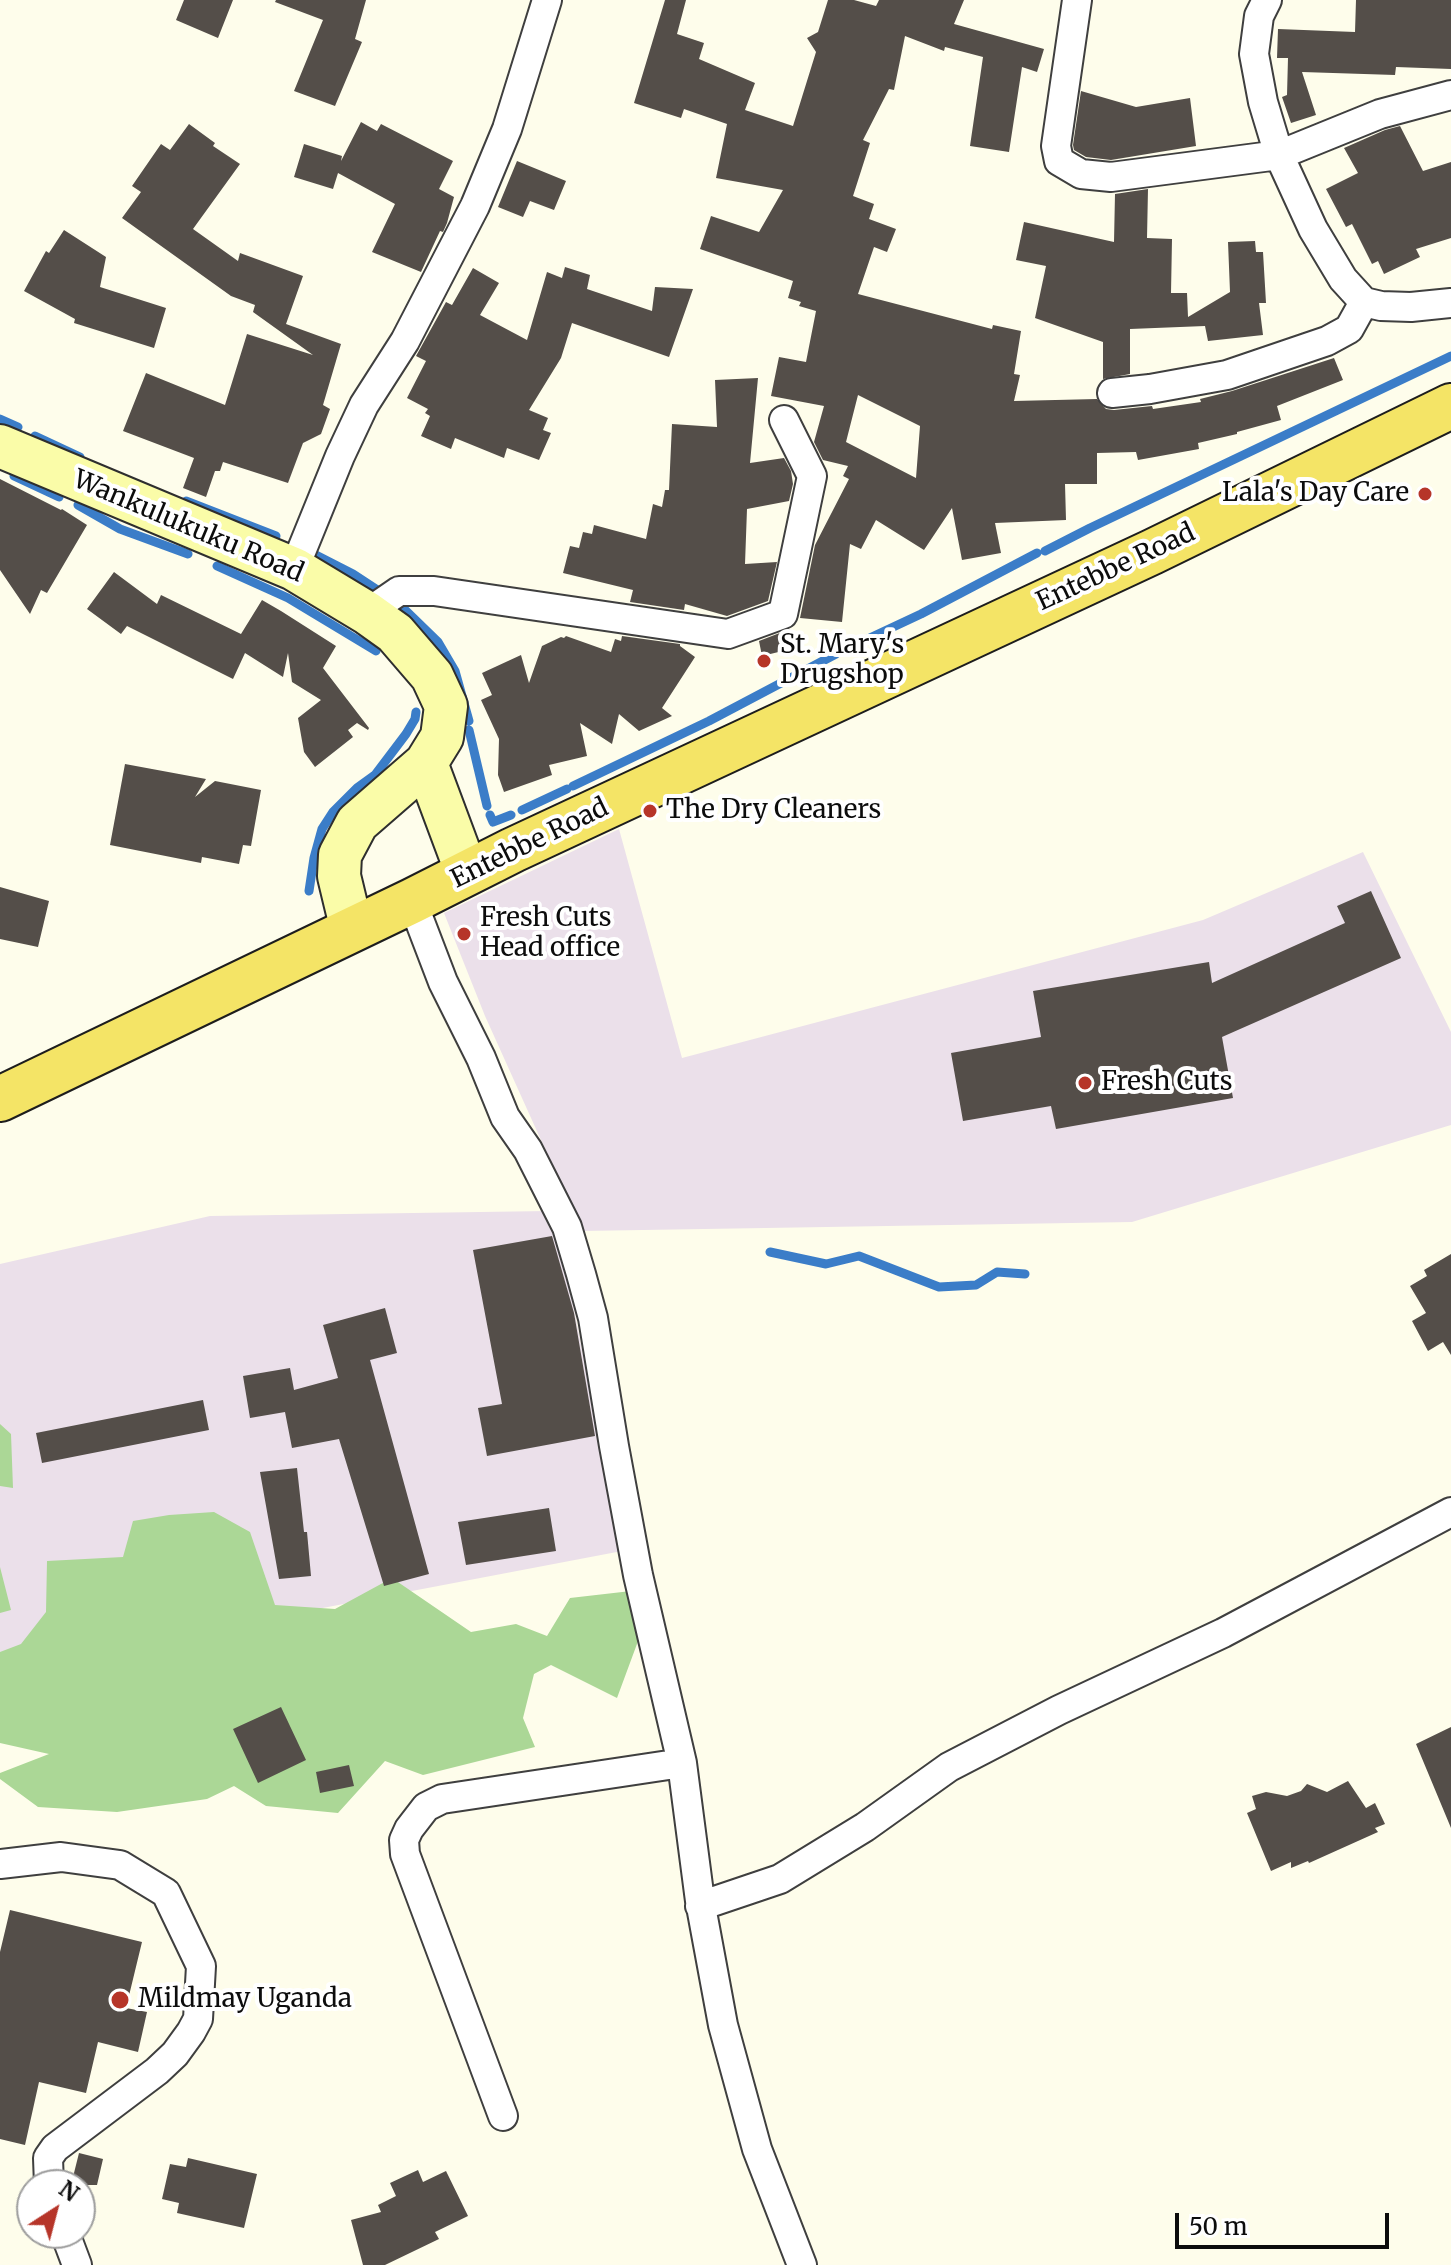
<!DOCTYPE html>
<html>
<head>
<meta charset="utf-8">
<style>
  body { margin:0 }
  #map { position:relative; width:1451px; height:2265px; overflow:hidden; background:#fefdeb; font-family:Merriweather,serif }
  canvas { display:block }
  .north { position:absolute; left:16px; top:2169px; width:80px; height:80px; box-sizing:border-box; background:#fff; border:2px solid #9e9e9e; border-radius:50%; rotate:36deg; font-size:22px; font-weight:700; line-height:32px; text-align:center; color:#0c0c0c }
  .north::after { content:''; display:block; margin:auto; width:28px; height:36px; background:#b63529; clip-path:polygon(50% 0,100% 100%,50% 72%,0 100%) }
  .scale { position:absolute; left:1175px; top:2213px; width:214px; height:36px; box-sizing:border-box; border:4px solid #0c0c0c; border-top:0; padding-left:10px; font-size:24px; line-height:28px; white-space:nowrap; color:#0c0c0c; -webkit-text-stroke:6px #fff; paint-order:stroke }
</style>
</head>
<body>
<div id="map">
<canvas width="1451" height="2265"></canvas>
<div class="north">N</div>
<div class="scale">50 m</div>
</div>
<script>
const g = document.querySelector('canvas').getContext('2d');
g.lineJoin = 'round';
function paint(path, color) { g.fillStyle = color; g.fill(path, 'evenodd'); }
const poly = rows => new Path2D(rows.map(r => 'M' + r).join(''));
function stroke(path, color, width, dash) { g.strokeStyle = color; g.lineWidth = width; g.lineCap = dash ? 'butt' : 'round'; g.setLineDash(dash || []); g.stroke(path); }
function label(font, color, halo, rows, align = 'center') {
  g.font = font + ' Merriweather,serif'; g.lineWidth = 8; g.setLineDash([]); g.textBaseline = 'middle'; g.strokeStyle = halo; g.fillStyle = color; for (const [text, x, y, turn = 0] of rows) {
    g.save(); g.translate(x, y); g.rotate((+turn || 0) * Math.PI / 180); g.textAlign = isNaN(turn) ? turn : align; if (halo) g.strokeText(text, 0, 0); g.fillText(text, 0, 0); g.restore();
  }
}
paint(poly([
  [619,829,682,1058,1203,920,1363,852,1451,1032,1451,1125,1132,1222,582,1231,485,1016,444,913],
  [548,1211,559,1234,622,1551,102,1650,0,1662,0,1264,210,1216]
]), '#ebe0ea');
paint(poly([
  [0,1424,11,1434,13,1488,0,1486],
  [214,1512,250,1532,275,1605,335,1609,392,1578,471,1632,516,1624,547,1636,570,1598,631,1591,644,1625,617,1698,551,1665,534,1674,523,1718,535,1747,423,1775,385,1761,338,1813,266,1806,234,1786,207,1799,117,1812,38,1807,0,1779,0,1773,49,1754,0,1743,0,1652,21,1644,46,1612,47,1561,123,1557,133,1521,169,1515],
  [0,1567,11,1610,0,1613]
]), '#abd796');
stroke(poly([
  [0,419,18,427],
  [35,436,80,457],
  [14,476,59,497],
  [186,501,276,536],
  [78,505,120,529,188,554],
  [308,551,353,574,382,593],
  [1045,551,1090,528,1451,356],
  [217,566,288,598,376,651],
  [402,607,438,642,455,671,469,721],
  [842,651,921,614,1037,553],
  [469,730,487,806],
  [573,786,709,721,836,654],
  [522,810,567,789],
  [490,815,493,822,511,815],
  [309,891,314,858,322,829,333,812,357,788,375,775,406,734,415,719,416,712],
  [770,1252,826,1264,859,1256,939,1287,976,1285,997,1272,1025,1274]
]), '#3b7dc8', 9);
paint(poly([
  [184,0,233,0,218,38,176,20],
  [276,0,366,0,355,39,362,42,335,106,294,91,323,20,275,2],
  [665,0,686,0,677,34,704,43,699,59,755,83,745,110,793,126,816,52,807,38,818,32,828,0,854,0,876,6,879,0,964,0,954,24,1044,49,1037,72,1022,67,1009,152,970,146,983,57,945,47,944,51,905,36,894,90,889,89,863,140,870,143,853,196,874,204,869,219,896,229,887,252,874,247,858,294,992,329,993,325,1021,331,1014,374,1020,375,1014,401,1097,399,1106,409,1114,410,1152,406,1153,409,1201,402,1200,399,1232,391,1334,358,1343,380,1277,406,1281,420,1237,432,1237,434,1198,443,1199,449,1138,460,1136,452,1097,453,1097,484,1065,484,1066,520,995,523,1001,553,962,560,952,508,924,550,876,520,861,549,850,544,842,622,800,618,815,545,849,479,843,476,848,466,823,460,814,442,824,406,771,396,779,357,806,362,816,311,799,306,801,302,788,298,793,281,700,249,711,216,759,232,783,190,716,178,727,124,684,109,681,118,634,103],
  [858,395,920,426,916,478,846,442],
  [1356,0,1451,0,1451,69,1396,67,1395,75,1302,72,1316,115,1291,123,1282,97,1287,95,1288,58,1277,58,1278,29,1355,32],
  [1081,91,1136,107,1190,98,1196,146,1111,160,1086,157,1074,150,1073,145],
  [361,122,377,131,381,124,453,161,439,189,454,197,447,223,443,232,440,231,421,272,372,252,395,204,338,173,333,189,294,177,304,144,342,156,341,161],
  [189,124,215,143,213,146,240,164,193,229,238,261,240,253,303,276,286,324,341,344,323,405,330,409,321,434,303,443,288,483,223,462,220,471,215,471,206,497,183,488,194,458,123,431,146,373,225,405,247,334,313,355,253,312,255,305,231,296,122,218,141,192,132,186,161,144,170,150],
  [1400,126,1423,171,1451,162,1451,238,1416,249,1420,257,1384,274,1378,261,1372,264,1352,224,1346,227,1326,189,1358,173,1344,148,1385,130],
  [517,161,566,181,554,210,530,201,523,217,498,207],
  [1148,189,1147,238,1172,239,1171,293,1187,293,1188,317,1230,292,1228,242,1255,241,1256,252,1263,252,1266,303,1259,303,1263,335,1208,341,1205,326,1130,329,1130,374,1103,379,1103,342,1035,318,1046,266,1016,260,1024,222,1114,242,1115,194],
  [64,230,106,257,100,287,166,308,154,348,74,323,75,319,24,291,46,251,49,253],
  [565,267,590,275,587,289,652,311,655,287,693,289,669,357,572,323,561,358,529,410,548,418,543,430,551,433,539,460,507,448,504,458,455,438,451,449,421,436,430,416,425,413,428,409,407,398,426,361,416,356,446,302,452,305,473,268,499,283,480,315,527,340,547,272,562,278],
  [758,378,750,463,784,458,791,471,793,484,789,501,747,509,745,564,777,562,768,601,727,616,685,604,684,610,630,602,633,590,563,573,570,546,579,548,583,532,592,534,594,525,646,539,653,504,662,507,665,490,669,490,672,424,717,427,715,380],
  [0,479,61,510,62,509,87,525,47,593,41,590,30,614,0,570],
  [114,572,157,604,161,595,241,634,262,600,281,611,336,646,323,668,369,728,368,730,357,723,348,730,353,737,315,767,304,752,298,718,321,700,292,682,288,653,283,677,245,653,233,679,127,626,121,634,87,609],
  [790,629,795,648,762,656,759,641],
  [566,636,611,652,615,639,621,641,622,636,680,644,680,646,695,657,662,708,672,716,639,731,619,714,612,744,580,723,587,756,549,765,552,775,504,792,498,775,499,739,481,700,492,695,482,673,521,655,529,683,542,646,561,637,564,638],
  [125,764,206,779,195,797,215,781,261,790,251,846,243,845,239,864,202,857,201,863,110,845],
  [0,887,49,901,38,947,0,939],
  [1371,891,1401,958,1222,1037,1233,1098,1056,1129,1051,1106,963,1121,951,1053,1041,1037,1033,991,1209,962,1212,983,1345,923,1337,906],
  [552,1236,574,1313,595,1436,487,1456,478,1408,502,1404,473,1250],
  [1451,1254,1451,1355,1443,1342,1428,1351,1412,1321,1426,1313,1410,1286,1427,1276,1424,1270],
  [385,1308,397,1353,370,1360,429,1574,384,1586,339,1439,292,1448,285,1412,250,1418,243,1376,290,1368,294,1390,338,1378,323,1325],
  [203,1400,209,1430,42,1463,36,1433],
  [297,1468,304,1532,307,1532,311,1576,279,1579,260,1472],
  [549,1508,556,1551,466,1565,458,1522],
  [281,1707,306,1760,258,1783,233,1729],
  [1451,1727,1451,1828,1416,1744],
  [349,1765,354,1786,320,1793,316,1772],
  [1348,1781,1366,1808,1375,1803,1385,1824,1375,1828,1378,1832,1309,1863,1308,1861,1291,1868,1291,1862,1271,1871,1247,1813,1256,1809,1252,1796,1266,1792,1287,1796,1301,1791,1307,1784,1327,1792],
  [10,1910,142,1942,126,2008,147,2012,138,2052,98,2042,86,2093,39,2082,25,2145,0,2139,0,1952],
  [79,2153,103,2159,97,2185,71,2185],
  [188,2158,257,2174,244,2228,177,2213,179,2203,162,2199,170,2164,186,2167],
  [418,2170,423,2182,446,2171,468,2216,435,2232,439,2239,385,2265,363,2265,351,2220,381,2212,378,2205,396,2196,390,2183]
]), '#544e49');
const minor = poly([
  [1077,0,1056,146,1059,161,1081,174,1111,177,1279,155,1380,114,1451,95],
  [1267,0,1259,16,1254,54,1263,102,1279,155,1313,229,1343,279,1364,302,1381,306,1411,307,1451,303],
  [1112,393,1150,389,1227,375,1327,341,1349,329,1364,302],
  [294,569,340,456,364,405,405,341,475,206,507,129,547,0],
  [367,613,399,591,434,591,728,634,783,614,812,476,784,420],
  [412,901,443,982,481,1058,505,1117,528,1150,567,1227,581,1274,593,1318,614,1446,638,1575,682,1763,700,1901,723,2025,757,2149,802,2265],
  [0,1864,61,1857,120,1865,166,1893,201,1966,198,2019,191,2032,175,2054,157,2071,55,2148,48,2158,49,2185],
  [700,1906,780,1879,865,1827,949,1767,1059,1710,1223,1633,1451,1512],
  [503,2116,405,1854,404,1840,409,1829,426,1807,442,1799,682,1763],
  [65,2233,77,2265]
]);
const secondary = poly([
  [0,446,294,569,367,613,395,633,432,676,446,706,442,737,426,763,357,823,340,855,339,876,352,930],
  [426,763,467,873]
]);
const primary = poly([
  [0,1099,412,901,513,850,1152,552,1451,406]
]);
stroke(minor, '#3f3f3f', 32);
stroke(secondary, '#2e2e2e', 46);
stroke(primary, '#1d1d1d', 48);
stroke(minor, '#fff', 28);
stroke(secondary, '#fafca8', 42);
stroke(primary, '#f4e466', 44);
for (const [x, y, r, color] of [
  [1425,494,8,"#b63529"],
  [764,661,8,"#b63529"],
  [650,811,8,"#b63529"],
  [464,934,8,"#b63529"],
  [1085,1083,8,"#b63529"],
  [120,2000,10,"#b63529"]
]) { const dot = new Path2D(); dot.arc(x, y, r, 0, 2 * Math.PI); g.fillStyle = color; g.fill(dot); stroke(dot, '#fff', 3); }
label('26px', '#0c0c0c', '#fff', [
  ["Lala's Day Care",1409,494,"right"],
  ["St. Mary's",780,646],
  ["Drugshop",780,676],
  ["The Dry Cleaners",666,811],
  ["Fresh Cuts",480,919],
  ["Head office",480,949],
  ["Fresh Cuts",1101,1083],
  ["Mildmay Uganda",138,2000]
], 'left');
label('26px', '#0c0c0c', '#fff', [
  ["Wankulukuku Road",188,527,23],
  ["Entebbe Road",1116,568,-25],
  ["Entebbe Road",530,844,-26]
]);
</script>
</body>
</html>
